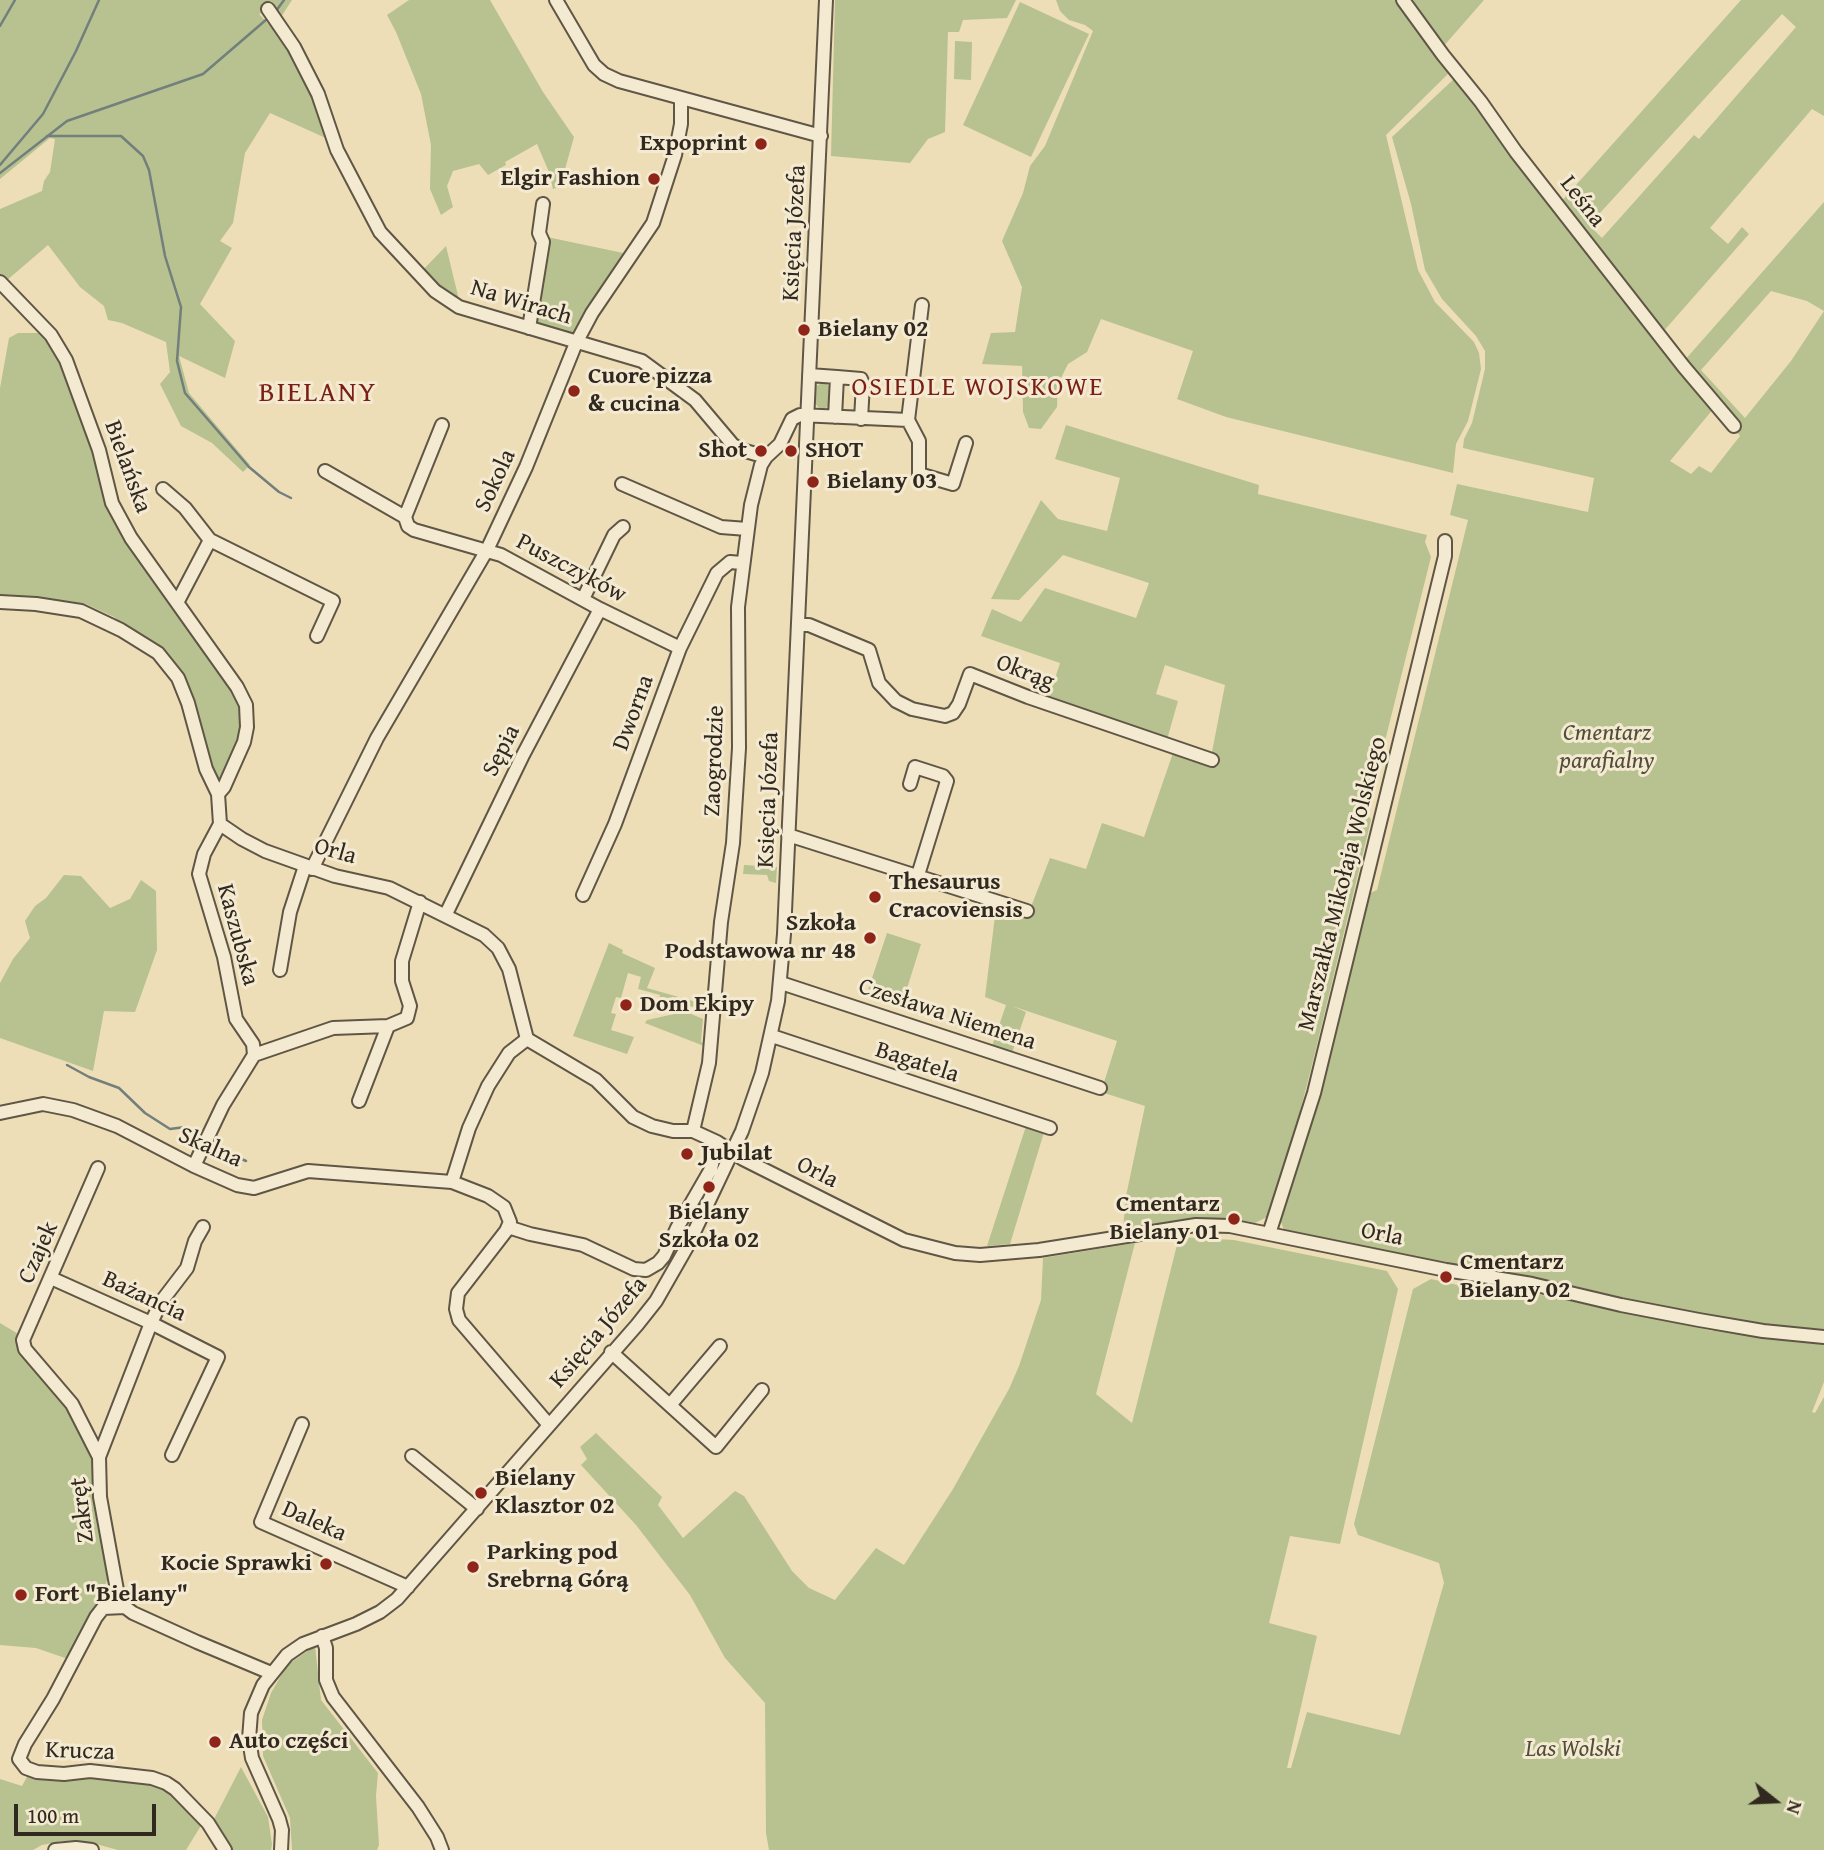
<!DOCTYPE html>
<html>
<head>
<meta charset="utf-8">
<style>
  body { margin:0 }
  #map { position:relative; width:1824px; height:1850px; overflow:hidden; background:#eddeb8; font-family:"Gentium Book Plus",serif }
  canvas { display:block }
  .north { position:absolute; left:1740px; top:1766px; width:70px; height:70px; -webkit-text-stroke:5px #f3ead1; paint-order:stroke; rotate:108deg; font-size:19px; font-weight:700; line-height:28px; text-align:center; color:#31281f }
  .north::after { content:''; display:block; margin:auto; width:24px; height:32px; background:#31281f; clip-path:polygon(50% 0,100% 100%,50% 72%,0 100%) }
  .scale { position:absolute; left:14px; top:1804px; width:142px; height:32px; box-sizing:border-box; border:4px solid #31281f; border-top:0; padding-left:9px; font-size:21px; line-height:24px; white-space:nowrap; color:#31281f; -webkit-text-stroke:5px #f3ead1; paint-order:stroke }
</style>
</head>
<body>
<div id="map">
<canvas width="1824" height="1850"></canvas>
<div class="north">N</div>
<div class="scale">100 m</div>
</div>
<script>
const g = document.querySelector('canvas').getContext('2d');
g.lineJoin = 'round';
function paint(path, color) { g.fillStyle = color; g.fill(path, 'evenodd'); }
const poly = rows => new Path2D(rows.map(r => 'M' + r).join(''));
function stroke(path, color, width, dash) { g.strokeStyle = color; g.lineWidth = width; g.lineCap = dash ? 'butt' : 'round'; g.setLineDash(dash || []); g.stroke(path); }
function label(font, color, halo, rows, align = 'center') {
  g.font = font + ' "Gentium Book Plus",serif'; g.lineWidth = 6; g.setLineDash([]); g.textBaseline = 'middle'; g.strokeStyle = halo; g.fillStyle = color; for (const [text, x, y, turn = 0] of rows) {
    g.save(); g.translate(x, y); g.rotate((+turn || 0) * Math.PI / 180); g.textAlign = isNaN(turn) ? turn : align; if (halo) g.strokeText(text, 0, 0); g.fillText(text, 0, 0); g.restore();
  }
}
paint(poly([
  [0,0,292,0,281,17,273,9,259,14,292,48,312,89,328,139,270,113,245,153,233,223,220,241,232,248,200,304,235,341,225,378,179,356,189,393,250,465,243,472,212,443,181,426,160,384,170,372,166,342,122,323,108,320,104,306,80,287,48,245,6,281,0,276,0,209,42,191,44,181,50,172,55,139,50,138,0,179],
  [409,0,490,0,543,92,574,137,560,187,553,189,549,172,537,144,505,162,506,165,488,175,479,164,453,171,447,186,453,207,441,215,430,189,431,145,421,94,396,32,387,15],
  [835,0,1016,0,1007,18,963,20,959,32,948,32,945,132,928,139,910,163,831,156],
  [1056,0,1395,0,1451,71,1386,135,1418,270,1435,302,1474,342,1479,353,1481,369,1468,421,1456,444,1453,473,1226,417,1177,399,1193,351,1101,319,1087,352,1068,364,1058,384,1057,407,1041,429,1029,428,1023,412,1022,366,982,364,991,333,1015,332,1022,287,1002,241,1023,193,1030,166,1045,146,1093,31,1085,25,1069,20,1060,11],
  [1414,0,1484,0,1442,48,1411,3],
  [1741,0,1824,0,1824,116,1812,109,1710,228,1728,244,1742,227,1749,234,1662,333,1560,203],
  [1782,14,1796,27,1699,139,1694,135,1602,238,1589,225],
  [1020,2,1089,34,1031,157,963,125],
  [955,41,972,42,971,80,954,79],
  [1456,77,1714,408,1670,461,1691,474,1699,466,1711,473,1740,436,1684,361,1824,202,1824,311,1807,301,1771,291,1701,370,1745,418,1791,361,1824,311,1824,1382,1812,1412,1815,1413,1824,1397,1824,1850,769,1850,766,1833,765,1703,725,1658,690,1595,636,1525,581,1465,587,1459,580,1447,596,1433,662,1497,658,1505,683,1538,735,1491,744,1496,792,1571,809,1588,835,1600,876,1548,904,1565,953,1489,1009,1389,1019,1366,1041,1300,1043,1258,1135,1243,1096,1394,1132,1423,1179,1237,1234,1240,1387,1271,1398,1289,1340,1544,1290,1536,1269,1623,1317,1636,1287,1768,1291,1768,1307,1712,1400,1735,1444,1583,1439,1563,1358,1535,1354,1524,1413,1289,1431,1279,1502,1295,1504,1287,1713,1331,1715,1319,1284,1230,1280,1219,1312,1122,1368,894,1377,890,1468,520,1450,515,1457,484,1588,512,1594,478,1463,448,1464,439,1472,423,1485,369,1485,351,1476,336,1442,299,1425,270,1411,204,1392,137],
  [547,237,628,254,574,337,539,327,534,318],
  [446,246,460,304,420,273],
  [18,333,42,333,49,340,90,436,109,505,234,688,241,705,242,734,221,783,217,782,181,677,114,617,86,604,17,596,12,601,0,598,0,388,9,338],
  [822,383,827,384,831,389,831,402,828,407,823,409,818,407,814,402,816,386],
  [1066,425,1259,485,1258,494,1427,535,1425,542,1431,557,1367,813,1371,820,1314,1057,1294,1135,1267,1217,1255,1223,1208,1220,1123,1229,1126,1196,1145,1106,1101,1092,1117,1041,1012,1006,1026,1012,1012,1053,992,1046,1006,1005,985,997,996,908,1027,917,1050,858,1086,869,1102,823,1144,837,1174,750,1218,764,1211,757,1225,685,1165,665,1156,694,1178,701,1166,743,1048,700,1060,663,981,636,992,609,1021,622,1045,588,1136,618,1149,583,1063,555,1019,600,991,599,1041,500,1058,519,1107,531,1120,478,1055,459],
  [744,865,777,867,776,883,769,881,767,875,743,874],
  [64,875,81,876,110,908,130,899,141,880,156,891,157,950,135,1012,104,1011,93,1071,0,1038,0,983,13,959,30,938,25,921,35,906,46,898],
  [887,933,921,944,903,1001,868,990],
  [609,943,623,950,622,953,655,968,647,988,707,1005,707,1008,686,1006,664,1012,655,1011,653,1003,655,1000,659,1001,660,995,638,989,641,977,628,973,621,998,616,997,611,1013,616,1014,611,1030,634,1037,627,1054,573,1036],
  [679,1013,689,1013,703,1019,701,1042,704,1043,704,1046,645,1023,647,1020],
  [1027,1123,1045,1129,1010,1244,987,1246],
  [0,1323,20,1335,61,1392,97,1462,110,1572,97,1608,68,1659,36,1648,0,1645],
  [315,1646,321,1700,378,1773,376,1796,379,1845,377,1850,292,1850,290,1818,263,1756,262,1720,271,1693,287,1665],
  [241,1767,268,1817,272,1844,271,1850,232,1850,212,1823],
  [28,1775,89,1775,153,1783,166,1788,202,1824,186,1850,118,1850,96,1844,63,1841,42,1845,33,1850,0,1850,0,1779,22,1786]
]), '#b7c290');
stroke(poly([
  [276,11,284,0],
  [0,26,15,0],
  [47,136,121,136,143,156,149,170,165,256,181,307,177,361,185,393,249,467,279,492,291,498],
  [0,165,43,114,76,51,99,0],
  [0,173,67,121,203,74,267,19],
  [67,1065,89,1077,119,1088,145,1113,170,1129,185,1127,202,1141],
  [210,1145,246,1161]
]), '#727f7c', 2.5);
const minor = poly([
  [556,0,594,65,604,74,619,81,821,136],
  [1403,0,1443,55,1481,102,1516,152,1684,367,1734,426],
  [268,9,294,47,318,94,337,150,380,232,435,291,459,307,642,361,695,400,733,445,742,450,766,457],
  [0,282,51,335,66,360,99,450,112,503,131,538,237,687,246,705,247,727,244,742,224,787,218,794],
  [529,328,543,242,539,233,543,204],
  [809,375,837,377,835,417],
  [837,377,861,379,863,384,861,419],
  [908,420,922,305],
  [325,471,405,517],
  [622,484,721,527,747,529],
  [163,489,185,508,210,540,333,601,317,636],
  [405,517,408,526,414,530,501,555,600,609,680,648],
  [405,517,442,425],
  [583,599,614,535,623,527],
  [178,601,210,540],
  [0,602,36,604,81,611,121,630,158,653,178,678,188,703,206,769,218,794,220,824],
  [798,625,809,625,869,650,879,683,896,701,912,709,945,716,953,713,959,704,970,674,1028,697,1212,760],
  [910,784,915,767,943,776,947,781,918,875],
  [220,824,242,839,265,851,335,876,389,888,484,935,498,948,509,969,527,1039,596,1080,633,1117,652,1126,673,1131,693,1131,717,1142,743,1159,904,1240,955,1253,980,1255,1039,1250,1196,1225,1230,1226,1446,1270,1532,1284,1621,1305,1699,1320,1763,1331,1824,1337],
  [220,824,204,854,199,874,224,957,236,1019,253,1044,254,1055],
  [788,835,1027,911],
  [312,869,377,738,487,550,526,467,576,343,592,313,653,223,675,155,681,124,681,98],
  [583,895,615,824,680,648,717,573,730,562,742,563],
  [446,914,523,755,600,609],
  [280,970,290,912,305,866],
  [781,983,1100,1088],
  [772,1036,1050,1128],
  [254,1055,333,1028,388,1026,407,1018,410,1006,402,981,402,961,420,902],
  [359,1101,388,1026],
  [0,1113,43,1104,73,1110,117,1126,194,1166,237,1185,254,1188,308,1171,452,1182,488,1196,504,1207,510,1222,506,1231,458,1293,456,1309,459,1320,549,1425],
  [693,1131,709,1063,721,922,733,843,739,748,738,607,751,505,761,465,766,457,780,444,792,419,800,415,908,420,919,441,919,474,953,484,966,443],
  [194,1166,223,1105,254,1055],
  [98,1168,23,1340,25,1349,72,1404,99,1457],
  [452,1182,469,1128,488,1086,509,1053,527,1039],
  [203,1227,195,1241,187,1268,161,1302,151,1323,99,1457,100,1497,117,1590,125,1607,133,1613,197,1642,271,1673],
  [508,1227,530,1234,583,1245,634,1269,646,1270,658,1263,664,1256,677,1228,711,1169,717,1142],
  [1269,1234,1314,1093,1445,556,1445,541],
  [51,1278,151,1323,218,1357,172,1455],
  [611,1352,716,1447,762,1390],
  [670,1405,720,1346],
  [302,1424,261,1522,408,1587],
  [412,1456,477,1509],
  [125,1607,103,1608,96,1617,53,1699,25,1744,19,1759,26,1768,37,1772,64,1774,90,1771,152,1778,166,1783,175,1789,208,1823,225,1850],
  [322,1636,326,1648,326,1680,333,1697,418,1807,437,1837,442,1850],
  [55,1850,76,1848,92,1850],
  [281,1850,282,1830,279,1819,252,1758,249,1739,251,1713,263,1685,287,1655,303,1644,356,1624,380,1612,397,1599,637,1325,656,1301,688,1245,742,1131,762,1073,778,1001,784,934,826,0]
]);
stroke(minor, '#605645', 16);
stroke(minor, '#f3ead1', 12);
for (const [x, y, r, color] of [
  [761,144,7,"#8f2418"],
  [654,179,7,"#8f2418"],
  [804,330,7,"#8f2418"],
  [574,391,7,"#8f2418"],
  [761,451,7,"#8f2418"],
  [791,451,7,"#8f2418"],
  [813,482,7,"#8f2418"],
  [875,897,7,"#8f2418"],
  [870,938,7,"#8f2418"],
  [626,1005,7,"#8f2418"],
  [687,1154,7,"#8f2418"],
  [709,1187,7,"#8f2418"],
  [1234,1219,7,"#8f2418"],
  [1446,1277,7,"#8f2418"],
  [481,1493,7,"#8f2418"],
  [326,1564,7,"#8f2418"],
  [473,1567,7,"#8f2418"],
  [21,1595,7,"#8f2418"],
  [215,1742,7,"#8f2418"]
]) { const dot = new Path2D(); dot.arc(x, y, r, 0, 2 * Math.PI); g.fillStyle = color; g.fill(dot); stroke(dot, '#f3ead1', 2.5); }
label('bold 24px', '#31281f', '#f3ead1', [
  ["Expoprint",747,144,"right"],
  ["Elgir Fashion",640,179,"right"],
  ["Bielany 02",818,330],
  ["Cuore pizza",588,377],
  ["& cucina",588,405],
  ["Shot",747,451,"right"],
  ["SHOT",805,451],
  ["Bielany 03",827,482],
  ["Thesaurus",889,883],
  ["Cracoviensis",889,911],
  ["Szkoła",856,924,"right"],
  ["Podstawowa nr 48",856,952,"right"],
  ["Dom Ekipy",640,1005],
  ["Jubilat",701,1154],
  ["Cmentarz",1220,1205,"right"],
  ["Bielany 01",1220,1233,"right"],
  ["Bielany",709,1213,"center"],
  ["Szkoła 02",709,1241,"center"],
  ["Cmentarz",1460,1263],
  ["Bielany 02",1460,1291],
  ["Bielany",495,1479],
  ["Klasztor 02",495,1507],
  ["Parking pod",487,1553],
  ["Srebrną Górą",487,1581],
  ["Kocie Sprawki",312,1564,"right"],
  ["Fort \"Bielany\"",35,1595],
  ["Auto części",229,1742]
], 'left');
label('24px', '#31281f', '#f3ead1', [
  ["Leśna",1582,202,52],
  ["Księcia Józefa",795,233,-87],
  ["Na Wirach",521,303,17],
  ["Bielańska",127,467,70],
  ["Sokola",496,481,-65],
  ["Puszczyków",571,569,28],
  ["Okrąg",1025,673,21],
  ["Dworna",634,713,-70],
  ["Sępia",502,751,-63],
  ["Zaogrodzie",715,761,-88],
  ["Księcia Józefa",769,800,-88],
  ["Orla",335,852,16],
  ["Marszałka Mikołaja Wolskiego",1343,884,-76],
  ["Kaszubska",237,935,75],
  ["Czesława Niemena",947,1015,18],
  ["Bagatela",917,1063,18],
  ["Skalna",210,1148,24],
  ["Orla",817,1173,27],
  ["Orla",1382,1235,11],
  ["Czajek",39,1253,-66],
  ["Bażancia",144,1297,25],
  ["Księcia Józefa",599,1333,-50],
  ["Zakręt",83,1510,-97],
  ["Daleka",314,1522,24],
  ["Krucza",80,1752,2]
]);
label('italic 24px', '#524e3b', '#f3ead1', [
  ["Cmentarz",1607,734],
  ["parafialny",1607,762],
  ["Las Wolski",1573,1750]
]);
g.letterSpacing = '2px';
label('26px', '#7a1f14', '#f3ead1', [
  ["OSIEDLE WOJSKOWE",978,388]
]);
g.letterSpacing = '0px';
g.letterSpacing = '2px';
label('28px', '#7a1f14', '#f3ead1', [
  ["BIELANY",318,394]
]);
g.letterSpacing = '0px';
</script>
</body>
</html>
